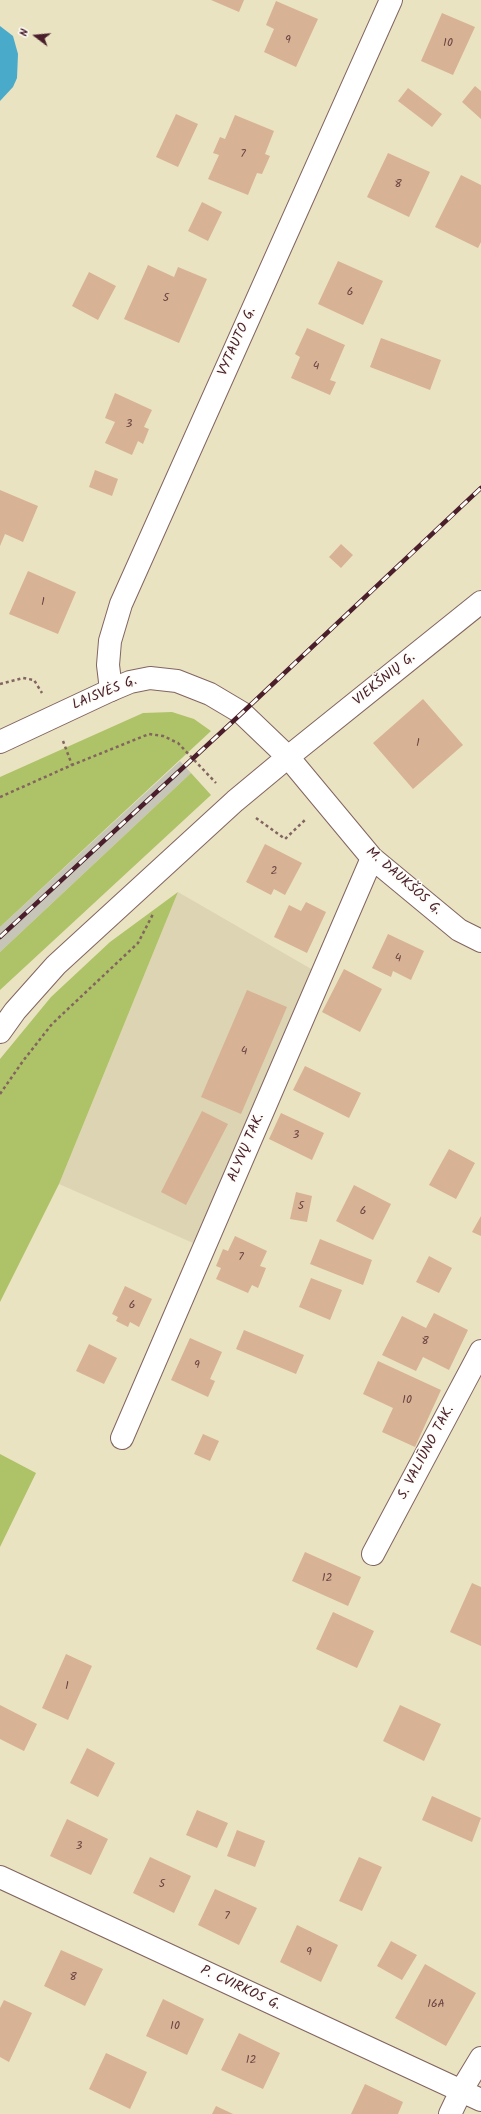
<!DOCTYPE html>
<html>
<head>
<meta charset="utf-8">
<style>
  body { margin:0 }
  #map { position:relative; width:481px; height:2114px; overflow:hidden; background:#eae3c2; font-family:Kalam,sans-serif }
  canvas { display:block }
  .north { position:absolute; left:16px; top:16px; width:40px; height:40px; -webkit-text-stroke:3px #fdfcf7; paint-order:stroke; rotate:286deg; font-size:11px; font-weight:700; line-height:16px; text-align:center; color:#4a1f2b }
  .north::after { content:''; display:block; margin:auto; width:14px; height:18px; background:#4a1f2b; clip-path:polygon(50% 0,100% 100%,50% 72%,0 100%) }
</style>
</head>
<body>
<div id="map">
<canvas width="481" height="2114"></canvas>
<div class="north">N</div>
</div>
<script>
const g = document.querySelector('canvas').getContext('2d');
g.lineJoin = 'round';
function paint(path, color) { g.fillStyle = color; g.fill(path, 'evenodd'); }
const poly = rows => new Path2D(rows.map(r => 'M' + r).join(''));
function stroke(path, color, width, dash) { g.strokeStyle = color; g.lineWidth = width; g.lineCap = dash ? 'butt' : 'round'; g.setLineDash(dash || []); g.stroke(path); }
function label(font, color, halo, rows, align = 'center') {
  g.font = font + ' Kalam,sans-serif'; g.lineWidth = 3; g.setLineDash([]); g.textBaseline = 'middle'; g.strokeStyle = halo; g.fillStyle = color; for (const [text, x, y, turn = 0] of rows) {
    g.save(); g.translate(x, y); g.rotate((+turn || 0) * Math.PI / 180); g.textAlign = isNaN(turn) ? turn : align; if (halo) g.strokeText(text, 0, 0); g.fillText(text, 0, 0); g.restore();
  }
}
paint(poly([
  [178,892,313,970,193,1243,59,1184]
]), '#ddd4b4');
paint(poly([
  [180,761,191,773,0,952,0,927]
]), '#c6c5b8');
paint(poly([
  [172,712,194,719,211,731,0,927,0,777,143,713],
  [191,773,211,795,0,990,0,952],
  [178,892,59,1184,0,1302,0,1059,51,997,110,942],
  [0,1454,36,1473,0,1547]
]), '#aec267');
paint(poly([
  [0,26,13,36,18,54,17,78,13,87,0,101]
]), '#4aaac9');
paint(poly([
  [211,0,244,0,239,12],
  [276,1,318,19,296,67,264,52,274,29,266,25],
  [442,13,475,27,453,75,421,61],
  [475,86,481,91,481,119,462,102],
  [408,88,442,114,432,127,398,101],
  [176,114,198,124,178,167,156,157],
  [235,115,274,131,265,154,270,156,262,174,257,173,248,195,208,179,219,155,213,153,220,137,225,139],
  [388,153,430,172,409,217,367,197],
  [461,175,481,185,481,242,478,248,435,227],
  [202,202,222,212,208,241,188,231],
  [338,261,383,281,363,325,318,304],
  [148,265,174,277,178,267,207,279,179,343,124,319],
  [89,272,116,286,98,320,72,306],
  [307,328,345,345,330,380,336,382,330,395,291,378,300,357,295,354],
  [381,338,441,360,430,390,370,367],
  [115,393,152,410,144,427,149,429,143,444,138,441,132,455,105,443,115,422,105,418],
  [95,470,118,479,112,496,89,487],
  [0,490,38,506,23,542,5,534,0,546],
  [341,544,353,555,341,568,329,557],
  [28,571,76,592,58,634,9,614],
  [423,699,463,745,413,789,373,743],
  [265,844,302,863,285,895,274,889,271,895,246,882],
  [306,902,326,912,307,953,274,937,289,905,301,911],
  [388,934,424,951,411,980,393,971,391,977,372,968],
  [344,969,382,989,360,1032,322,1012],
  [247,990,287,1007,241,1114,201,1097],
  [305,1066,361,1093,349,1118,293,1090],
  [202,1111,228,1124,186,1205,161,1192],
  [281,1113,324,1133,312,1160,269,1139],
  [449,1149,475,1163,456,1199,429,1185],
  [354,1185,391,1204,373,1240,336,1221],
  [296,1192,312,1196,307,1222,290,1219],
  [481,1216,481,1236,472,1232],
  [235,1236,267,1251,260,1266,266,1268,258,1288,252,1285,248,1293,216,1279,221,1268,216,1266,223,1249,228,1251],
  [320,1239,372,1260,363,1285,310,1264],
  [429,1256,452,1268,439,1293,416,1282],
  [311,1278,342,1290,330,1320,299,1307],
  [125,1286,152,1299,139,1327,130,1322,128,1327,116,1321,118,1317,112,1314],
  [434,1313,468,1330,449,1370,423,1357,416,1371,382,1355,402,1316,426,1328],
  [244,1330,304,1355,296,1374,236,1349],
  [190,1338,222,1352,210,1379,215,1381,208,1397,171,1380],
  [89,1344,117,1358,104,1384,76,1371],
  [378,1361,441,1390,415,1447,382,1432,393,1408,363,1394],
  [203,1434,219,1441,210,1461,194,1454],
  [305,1552,361,1577,348,1606,292,1581],
  [472,1583,481,1587,481,1646,450,1632],
  [333,1612,374,1631,357,1668,316,1649],
  [66,1654,92,1666,68,1720,42,1708],
  [0,1705,37,1724,24,1751,0,1739],
  [400,1705,441,1724,424,1761,383,1741],
  [87,1748,115,1763,98,1797,70,1783],
  [432,1796,481,1818,472,1842,422,1820],
  [197,1810,228,1823,217,1848,186,1835],
  [67,1819,108,1839,91,1875,50,1856],
  [237,1830,265,1841,255,1867,227,1856],
  [150,1857,191,1876,174,1913,133,1893],
  [359,1857,382,1867,362,1911,339,1901],
  [215,1889,257,1908,239,1945,198,1925],
  [297,1925,338,1945,321,1982,280,1962],
  [391,1941,417,1955,402,1980,377,1966],
  [61,1950,103,1969,85,2006,44,1986],
  [425,1964,476,1993,446,2046,395,2018],
  [163,1999,204,2019,187,2055,146,2036],
  [4,2000,32,2013,9,2062,0,2057,0,2008],
  [239,2033,280,2053,263,2089,221,2070],
  [106,2053,147,2072,130,2109,89,2089],
  [365,2084,403,2102,398,2114,351,2114],
  [216,2106,233,2114,212,2114]
]), '#d8b294');
const street = poly([
  [111,690,108,665,110,641,121,604,391,0],
  [0,1032,15,1011,56,965,235,801,288,757,372,858,459,930,481,941],
  [122,1438,372,858],
  [373,1554,481,1351],
  [0,1877,481,2100],
  [450,2114,461,2091,481,2058]
]);
const primary = poly([
  [0,742,111,690,130,682,150,678,177,681,210,694,242,713,288,757,481,602]
]);
stroke(street, '#826460', 24);
stroke(primary, '#826460', 24);
stroke(poly([
  [0,684,23,678,34,680,42,693],
  [63,741,72,765],
  [0,797,72,765,149,734,163,736,178,743,216,783],
  [256,818,285,839,306,819],
  [0,1094,23,1061,52,1024,138,943,153,914]
]), '#826460', 2.5, [3, 3]);
stroke(street, '#fff', 22);
stroke(primary, '#fff', 22);
const rail = poly([
  [0,937,242,713,481,488]
]);
stroke(rail, '#4a1f2b', 4.5);
stroke(rail, '#fdfcf7', 3, [9]);
label('12px', '#6e4445', null, [
  ["9",288,41],
  ["10",448,44],
  ["7",243,155],
  ["8",398,185],
  ["6",350,293],
  ["5",166,299],
  ["4",316,367],
  ["3",129,425],
  ["1",43,603],
  ["1",418,744],
  ["2",274,872],
  ["4",398,959],
  ["4",244,1052],
  ["3",296,1136],
  ["5",301,1207],
  ["6",363,1212],
  ["7",241,1258],
  ["6",132,1306],
  ["8",425,1342],
  ["9",197,1366],
  ["10",407,1401],
  ["12",327,1579],
  ["1",67,1687],
  ["3",79,1847],
  ["5",162,1885],
  ["7",227,1917],
  ["9",309,1953],
  ["8",73,1978],
  ["16A",436,2005],
  ["10",175,2027],
  ["12",251,2061]
]);
label('14px', '#4a1f2b', '#fdfcf7', [
  ["VYTAUTO G.",238,342,-66],
  ["VIEKŠNIŲ G.",385,680,-39],
  ["LAISVĖS G.",105,694,-22],
  ["M. DAUKŠOS G.",403,882,41],
  ["ALYVŲ TAK.",247,1148,-67],
  ["S. VALIŪNO TAK.",427,1453,-62],
  ["P. CVIRKOS G.",240,1989,25]
]);
</script>
</body>
</html>
